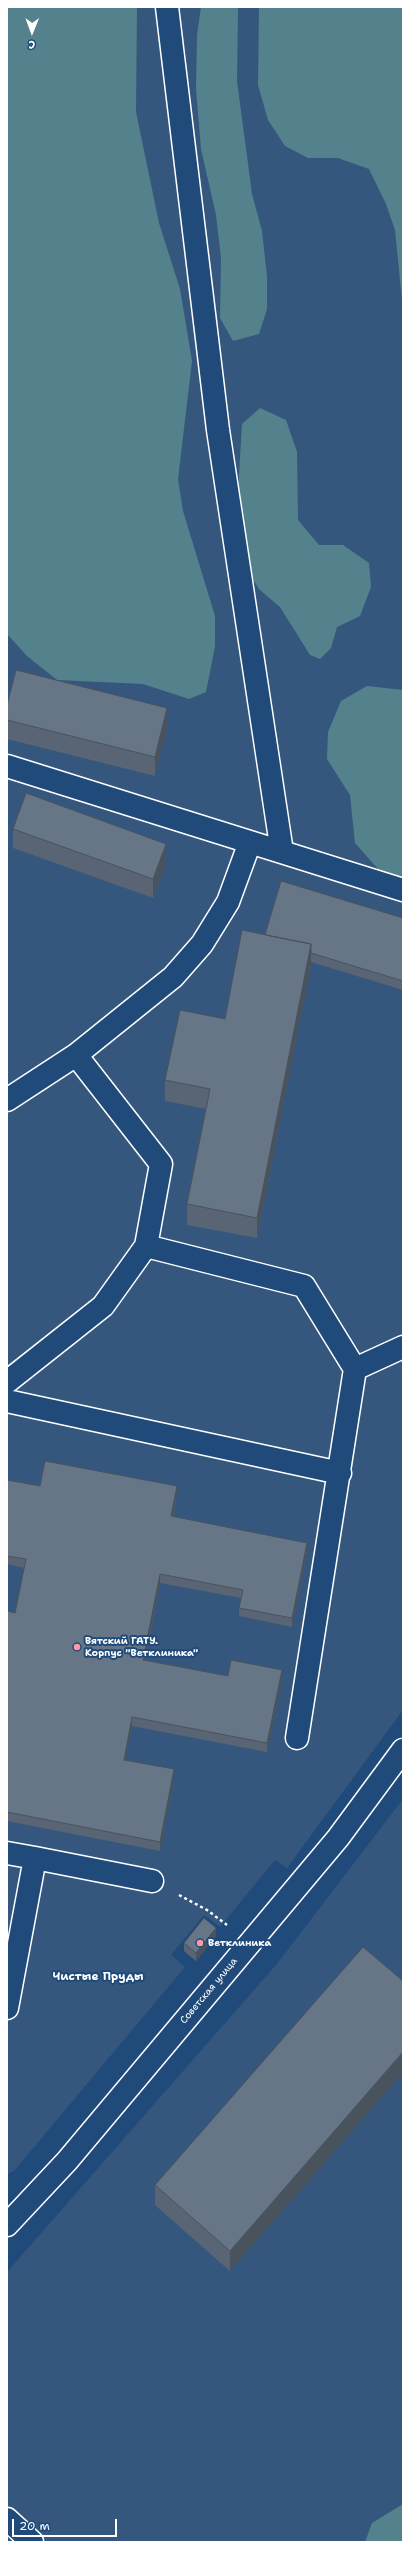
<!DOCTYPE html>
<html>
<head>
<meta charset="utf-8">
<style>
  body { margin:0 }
  #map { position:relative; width:410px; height:2549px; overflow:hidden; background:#1f4a7a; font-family:"Shantell Sans",sans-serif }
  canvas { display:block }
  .frame { position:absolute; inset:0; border:8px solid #fff; pointer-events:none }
  .north { position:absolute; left:12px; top:12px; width:40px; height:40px; -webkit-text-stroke:3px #1f4a7a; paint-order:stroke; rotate:181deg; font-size:11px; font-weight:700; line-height:16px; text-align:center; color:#fff }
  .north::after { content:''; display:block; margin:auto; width:14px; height:18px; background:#fff; clip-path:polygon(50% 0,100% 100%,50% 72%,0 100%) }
  .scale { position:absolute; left:12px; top:2519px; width:105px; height:18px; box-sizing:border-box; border:2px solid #fff; border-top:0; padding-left:5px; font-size:12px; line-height:14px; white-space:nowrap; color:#fff; -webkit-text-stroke:3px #1f4a7a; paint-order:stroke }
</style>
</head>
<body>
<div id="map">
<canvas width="410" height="2549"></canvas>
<div class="frame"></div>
<div class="north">С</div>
<div class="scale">20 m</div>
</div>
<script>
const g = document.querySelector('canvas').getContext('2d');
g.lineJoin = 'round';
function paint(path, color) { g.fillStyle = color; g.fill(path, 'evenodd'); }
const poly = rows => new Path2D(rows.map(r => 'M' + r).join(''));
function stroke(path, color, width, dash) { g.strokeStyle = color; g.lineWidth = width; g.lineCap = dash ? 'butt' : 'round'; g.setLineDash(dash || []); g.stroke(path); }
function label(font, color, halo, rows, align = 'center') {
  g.font = font + ' "Shantell Sans",sans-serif'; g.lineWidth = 4; g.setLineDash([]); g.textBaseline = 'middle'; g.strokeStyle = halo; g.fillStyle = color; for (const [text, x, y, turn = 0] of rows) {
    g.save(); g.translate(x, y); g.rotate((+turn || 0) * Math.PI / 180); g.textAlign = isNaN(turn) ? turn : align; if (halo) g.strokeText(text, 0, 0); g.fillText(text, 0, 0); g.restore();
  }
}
paint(poly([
  [7,7,403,7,403,1710,287,1868,275,1860,220,1927,204,1915,171,1955,185,1967,14,2171,7,2174],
  [403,1799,403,2542,7,2542,7,2272,276,1965]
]), '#35577e');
paint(poly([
  [7,7,137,7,136,112,159,223,180,289,192,361,178,479,183,511,215,616,215,646,206,692,189,699,143,684,57,680,27,656,7,634],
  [201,7,238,7,237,81,252,194,262,231,267,276,267,309,259,334,233,341,220,318,221,258,216,215,201,149,196,89,197,35],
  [259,7,403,7,403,310,395,230,386,204,369,169,338,158,308,158,285,146,268,120,258,85],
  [260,408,286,420,297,452,298,520,319,545,343,545,369,563,371,587,360,616,337,627,331,648,320,659,310,655,280,607,260,590,242,564,238,492,242,424],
  [367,686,403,690,403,881,378,869,355,843,350,795,327,759,328,732,341,701],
  [403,2504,403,2542,365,2542,372,2523]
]), '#54828c');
const minor = poly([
  [167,7,218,430,282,852],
  [7,766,403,890],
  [76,1055,161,1164,146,1246],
  [7,1100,76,1055,173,977,202,944,228,902,250,842],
  [355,1369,403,1347],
  [7,1382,103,1306,146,1246,304,1286,355,1369,297,1738],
  [7,1401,340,1473],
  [7,1853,35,1858,7,2008],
  [35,1858,152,1881],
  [7,2225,67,2161,338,1838,403,1750],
  [7,2519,32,2542]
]);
stroke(minor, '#fff', 25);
stroke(poly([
  [179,1895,207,1910,227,1925]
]), '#fff', 2.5, [3, 3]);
stroke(minor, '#1f4a7a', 22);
paint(poly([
  [7,705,167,727,155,776,7,739],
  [13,829,166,863,153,898,13,848],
  [403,918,403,990,311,962,311,965,257,1238,187,1225,187,1204,206,1109,165,1101,165,1080,225,1019,265,935],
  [7,1480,40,1486,177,1495,173,1517,307,1551,292,1627,239,1616,239,1608,241,1598,160,1583,145,1660,228,1676,282,1679,267,1752,132,1726,125,1760,174,1778,160,1851,7,1821,7,1611,15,1613,24,1568,7,1564],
  [216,1936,196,1961,184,1951,184,1943],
  [403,1981,230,2271,155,2205,155,2185]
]), '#596574');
paint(poly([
  [167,708,167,727,155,776,155,757],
  [166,844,166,863,153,898,153,879],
  [311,944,311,965,257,1238,257,1218],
  [177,1486,177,1495,171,1525,171,1516],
  [307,1543,307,1551,292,1627,292,1618],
  [160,1574,160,1583,143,1668,143,1660],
  [282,1670,282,1679,267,1752,267,1743],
  [132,1717,132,1726,124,1768,124,1760],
  [174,1769,174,1778,160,1851,160,1842],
  [216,1928,216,1936,196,1961,196,1953],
  [403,2052,403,2073,230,2271,230,2251]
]), '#48535e');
const building = poly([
  [16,670,167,708,155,757,7,720,7,705,16,670],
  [26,793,166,844,153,879,13,829,26,793],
  [281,881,403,918,403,981,311,953,311,944,265,935,281,881],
  [242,930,311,944,257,1218,187,1204,210,1089,165,1080,180,1010,225,1019,242,930],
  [45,1461,177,1486,171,1516,307,1543,292,1618,239,1608,243,1590,160,1574,143,1660,228,1676,231,1660,282,1670,267,1743,132,1717,124,1760,174,1769,160,1842,7,1812,7,1611,15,1613,26,1559,7,1556,7,1480,40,1486,45,1461],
  [204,1918,216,1928,196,1953,184,1943,204,1918],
  [363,1947,403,1981,403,2052,230,2251,155,2185,363,1947]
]);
paint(building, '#677687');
stroke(building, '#48535e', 1);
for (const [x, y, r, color] of [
  [77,1647,4,"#ff9aa2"],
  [200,1943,4,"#ff9aa2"]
]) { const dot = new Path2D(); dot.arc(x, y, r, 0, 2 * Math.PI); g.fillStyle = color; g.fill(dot); stroke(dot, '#1f4a7a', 1.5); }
label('bold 10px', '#fff', '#1f4a7a', [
  ["Вятский ГАТУ.",85,1641],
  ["Корпус \"Ветклиника\"",85,1653],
  ["Ветклиника",208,1943]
], 'left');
label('10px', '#fff', '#1f4a7a', [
  ["Советская улица",209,1991,-50]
]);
label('bold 12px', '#fff', '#1f4a7a', [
  ["Чистые Пруды",98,1977]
]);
</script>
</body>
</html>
